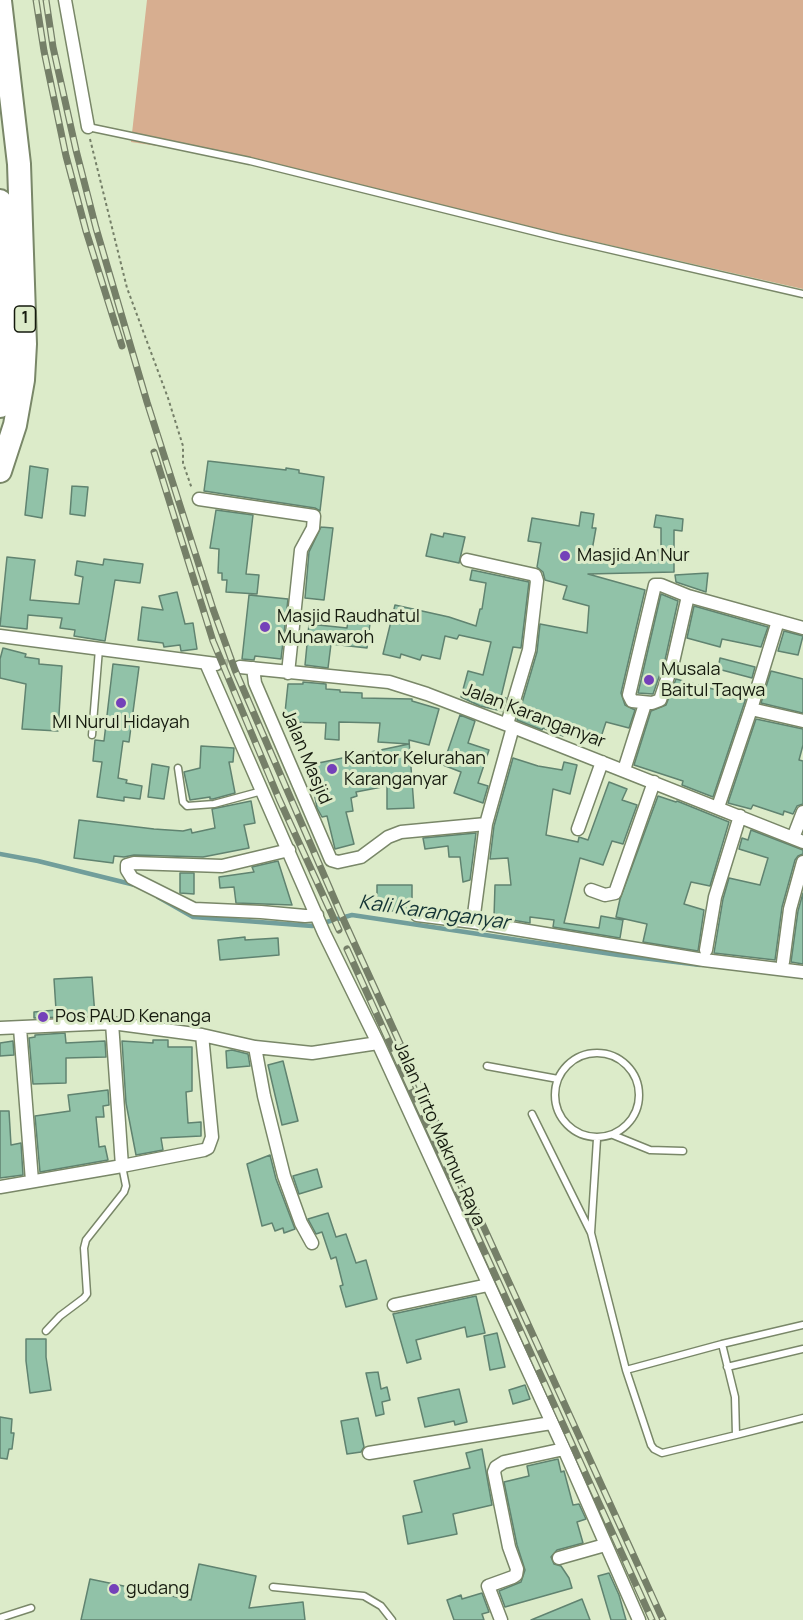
<!DOCTYPE html>
<html>
<head>
<meta charset="utf-8">
<style>
  body { margin:0 }
  canvas { display:block; background:#dcebc9 }
</style>
</head>
<body>
<canvas width="803" height="1620"></canvas>
<script>
const g = document.querySelector('canvas').getContext('2d');
g.lineJoin = 'round';
function paint(path, color) { g.fillStyle = color; g.fill(path, 'evenodd'); }
const poly = rows => new Path2D(rows.map(r => 'M' + r).join(''));
function stroke(path, color, width, dash) { g.strokeStyle = color; g.lineWidth = width; g.lineCap = dash ? 'butt' : 'round'; g.setLineDash(dash || []); g.stroke(path); }
function label(font, color, halo, rows, align = 'center') {
  g.font = font + ' Manrope,sans-serif'; g.lineWidth = 6; g.setLineDash([]); g.textBaseline = 'middle'; g.strokeStyle = halo; g.fillStyle = color; for (const [text, x, y, turn = 0] of rows) {
    g.save(); g.translate(x, y); g.rotate((+turn || 0) * Math.PI / 180); g.textAlign = isNaN(turn) ? turn : align; if (halo) g.strokeText(text, 0, 0); g.fillText(text, 0, 0); g.restore();
  }
}
paint(poly([
  [147,0,803,0,803,289,204,153,131,142]
]), '#d7ae90');
stroke(poly([
  [0,854,38,861,135,885],
  [158,897,193,917,312,926,352,915,618,955,700,965]
]), '#719e9b', 4.5);
const building = poly([
  [208,461,286,470,286,468,299,470,299,473,324,477,320,511,315,508,204,491,208,461],
  [30,466,48,469,42,518,25,515,30,466],
  [72,486,88,487,85,516,70,514,72,486],
  [216,510,253,515,246,574,259,575,257,594,226,592,227,580,222,580,222,573,218,573,219,549,210,548,216,510],
  [581,512,594,514,592,528,596,528,591,556,626,558,658,557,658,550,661,550,661,528,654,527,656,515,683,519,682,531,674,530,674,572,588,574,645,590,621,693,625,705,635,710,629,728,606,722,598,746,564,734,563,736,543,728,542,730,517,720,537,652,540,624,587,633,589,606,563,599,567,586,545,580,543,572,537,567,541,543,528,541,532,518,579,526,581,512],
  [321,527,333,528,324,600,305,598,309,552,321,527],
  [444,533,465,537,459,563,426,556,431,534,443,537,444,533],
  [7,557,35,560,30,600,79,604,83,577,75,575,77,561,103,565,104,559,143,564,140,583,115,580,105,641,74,636,75,630,60,628,62,618,28,615,27,629,0,626,7,557],
  [472,570,529,582,521,648,513,647,501,697,506,698,502,711,480,706,461,697,468,671,483,675,491,642,459,635,457,639,445,636,440,659,422,655,420,660,401,654,400,658,383,654,395,605,449,617,476,626,480,609,482,609,486,583,470,580,472,570],
  [708,573,706,592,676,582,675,575,708,573],
  [177,592,185,624,193,623,197,649,181,651,180,645,164,647,163,643,138,640,142,607,163,610,159,596,177,592],
  [661,594,678,601,665,660,653,694,638,693,661,594],
  [249,595,288,599,281,659,255,656,254,660,242,659,249,595],
  [694,606,768,627,761,647,722,639,720,647,687,638,694,606],
  [349,612,371,615,367,648,331,644,328,668,305,665,309,624,347,628,349,612],
  [784,631,803,636,798,655,778,651,784,631],
  [3,648,26,654,25,657,39,659,39,664,62,666,58,731,22,729,26,684,0,678,0,659,3,648],
  [720,658,755,667,752,678,718,669,720,658],
  [113,664,139,667,129,742,123,741,118,778,127,780,126,783,142,786,140,799,124,797,124,801,97,797,102,762,93,761,95,740,104,741,113,664],
  [771,671,803,679,803,713,761,703,771,671],
  [676,679,746,698,713,797,682,785,683,781,634,765,651,711,666,705,676,679],
  [303,682,326,684,326,689,340,690,340,692,362,693,362,698,412,699,412,701,439,709,429,745,409,740,414,808,387,809,387,786,356,792,357,796,351,798,353,811,346,812,354,844,335,849,327,816,322,817,317,808,309,765,409,744,378,742,380,723,339,722,339,740,325,739,326,723,284,722,288,684,303,684,303,682],
  [460,715,475,721,468,743,489,750,478,783,488,786,483,803,454,793,461,772,443,765,460,715],
  [756,719,803,729,803,745,799,760,803,761,803,804,797,806,793,814,784,811,783,815,753,805,751,809,728,803,756,719],
  [201,746,234,748,233,762,229,762,235,793,213,799,210,799,210,797,190,800,184,772,200,768,201,746],
  [513,758,538,766,562,770,564,762,577,765,570,794,553,789,546,835,578,842,579,837,588,840,609,782,627,789,622,800,637,805,623,844,612,841,603,865,580,858,564,923,599,928,601,916,623,920,620,938,553,927,554,920,530,917,530,923,494,917,495,885,511,885,508,858,490,859,494,826,513,758],
  [152,764,169,767,164,799,148,797,152,764],
  [658,796,676,802,677,801,729,822,710,886,691,882,684,904,704,910,698,951,643,942,647,924,616,917,620,899,658,796],
  [251,801,255,823,244,825,249,848,203,857,134,855,124,857,114,856,113,863,74,858,79,820,154,829,183,831,191,829,192,833,215,828,212,809,251,801],
  [751,830,803,850,803,854,798,856,795,860,782,907,775,960,714,953,723,899,729,878,760,885,768,858,739,849,742,838,748,840,751,830],
  [476,833,470,880,463,882,460,857,449,857,448,846,425,849,423,838,476,833],
  [278,861,292,905,236,903,234,887,220,888,219,877,254,872,252,867,278,861],
  [180,873,194,873,194,894,180,893,180,873],
  [377,885,412,885,412,909,410,911,377,911,377,885],
  [803,893,803,964,791,962,798,911,803,893],
  [245,937,245,940,278,938,279,955,220,960,218,940,245,937],
  [92,977,95,1016,34,1018,34,1012,56,1010,54,979,92,977],
  [65,1033,66,1043,105,1041,106,1057,66,1058,66,1083,33,1084,29,1038,35,1037,35,1035,65,1033],
  [153,1040,168,1040,168,1047,192,1047,192,1091,186,1092,188,1123,201,1122,201,1136,161,1138,163,1150,136,1155,126,1103,122,1041,153,1043,153,1040],
  [13,1041,14,1055,0,1056,0,1043,13,1041],
  [232,1050,248,1054,250,1066,227,1068,226,1051,232,1050],
  [283,1061,298,1121,282,1125,268,1065,283,1061],
  [108,1090,109,1105,103,1106,104,1117,96,1117,99,1147,105,1146,108,1160,40,1172,35,1116,70,1111,68,1095,108,1090],
  [0,1111,9,1111,11,1145,21,1143,23,1175,0,1178,0,1111],
  [270,1155,276,1179,295,1229,284,1233,283,1228,275,1231,272,1223,262,1226,247,1164,270,1155],
  [317,1169,322,1187,299,1194,293,1176,317,1169],
  [328,1213,336,1237,346,1234,356,1263,366,1260,377,1299,346,1307,340,1286,343,1285,336,1257,331,1259,322,1232,316,1234,308,1219,328,1213],
  [476,1296,485,1333,467,1337,465,1327,416,1340,421,1359,407,1363,393,1314,476,1296],
  [497,1333,505,1367,490,1370,484,1336,497,1333],
  [26,1339,46,1339,46,1357,51,1390,30,1393,26,1361,26,1339],
  [378,1372,381,1389,387,1387,390,1400,382,1402,384,1414,376,1416,366,1373,378,1372],
  [525,1385,530,1399,513,1404,509,1390,525,1385],
  [459,1389,467,1422,455,1425,454,1421,425,1427,418,1398,459,1389],
  [0,1417,12,1419,11,1433,14,1433,12,1449,9,1449,7,1459,0,1458,0,1417],
  [358,1418,364,1447,361,1452,347,1454,341,1421,358,1418],
  [482,1449,492,1505,453,1514,457,1534,408,1544,403,1516,422,1512,414,1481,470,1468,466,1453,482,1449],
  [558,1459,561,1472,564,1471,573,1505,579,1504,586,1519,577,1522,583,1543,557,1550,551,1557,554,1564,561,1566,569,1578,572,1588,505,1607,499,1591,521,1582,525,1570,517,1545,504,1482,529,1476,527,1466,558,1459],
  [199,1564,256,1576,249,1608,303,1602,305,1620,81,1620,90,1579,191,1600,199,1564],
  [609,1573,619,1595,626,1620,611,1620,598,1576,609,1573],
  [482,1593,489,1612,482,1614,484,1620,454,1620,447,1600,461,1595,462,1599,482,1593],
  [582,1599,590,1620,531,1620,582,1599]
]);
paint(building, '#91c2a8');
stroke(building, '#608370', 1.5);
stroke(poly([
  [216,664,240,667]
]), '#b4c1a4', 12, [12, 6]);
const lane = poly([
  [88,127,250,161,556,237,803,294],
  [92,735,99,649],
  [178,768,183,802,187,806,214,804,262,791],
  '555 1095a42 42 0 1 1 84 0a42 42 0 1 1-84 0Z',
  [487,1066,558,1079],
  [532,1114,591,1233],
  [613,1135,650,1150,683,1151],
  [597,1139,591,1233,626,1370,651,1445,654,1449,662,1453,736,1435,735,1397,722,1344,626,1370],
  [46,1331,60,1316,84,1298,87,1294,84,1248,86,1240,124,1192,126,1186,122,1166],
  [722,1344,803,1325],
  [727,1367,803,1349],
  [736,1435,803,1418],
  [273,1587,364,1596,381,1606,392,1620],
  [0,1618,31,1608]
]);
const street = poly([
  [65,0,88,127],
  [199,499,314,516,313,528,301,550,288,673],
  [467,560,535,575,537,581,529,650,507,724],
  [688,596,673,662,660,700,652,703,632,701,629,695,655,585,661,585,688,596,803,628],
  [0,636,216,664],
  [206,663,324,933,378,1043,564,1449,639,1620],
  [240,667,389,682,427,694,518,729,803,842],
  [253,668,255,683,331,860,338,862,361,857,388,837,401,832,486,824],
  [751,709,803,721],
  [624,770,645,704],
  [718,807,751,709,778,621],
  [578,829,602,762],
  [793,838,803,812],
  [289,850,222,866,134,863,127,865,127,870,132,878,194,909,261,912,305,916,317,915],
  [591,890,605,895,615,893,654,782],
  [417,915,473,922,704,960,803,972],
  [473,922,486,824,513,727],
  [706,950,715,897,740,816],
  [783,962,790,909,803,862],
  [112,1023,122,1166],
  [0,1028,112,1023,202,1035,255,1047,312,1053,378,1043],
  [20,1028,32,1181],
  [255,1047,264,1096,284,1176,301,1223,312,1243],
  [0,1187,122,1166,204,1150,208,1148,212,1137,202,1035],
  [394,1305,488,1285],
  [369,1453,551,1423],
  [559,1558,605,1545],
  [501,1620,488,1586,513,1577,516,1575,517,1569,509,1547,494,1472,496,1467,504,1462,564,1449]
]);
const highway = poly([
  [0,1,19,164,25,344,23,380,15,425,0,471],
  [0,201,4,253,8,355,0,406]
]);
stroke(lane, '#798768', 9);
stroke(street, '#798768', 15);
stroke(highway, '#798768', 26);
stroke(poly([
  [90,139,127,288,168,398,183,446,183,463,192,489]
]), '#757f68', 2, [3, 3]);
stroke(lane, '#fff', 6);
stroke(street, '#fff', 12);
stroke(highway, '#fff', 22);
const rail = poly([
  [36,0,44,51,66,156,86,231,122,346],
  [46,0,53,47,76,150,96,228,147,402,213,609,235,670,340,912,663,1620],
  [154,452,213,641,279,799,339,930],
  [347,949,652,1620]
]);
stroke(rail, '#757f68', 7);
stroke(rail, '#dcebc9', 4.5, [14]);
for (const [x, y, r, color] of [
  [565,556,6,"#7441b9"],
  [265,627,6,"#7441b9"],
  [649,680,6,"#7441b9"],
  [121,703,6,"#7441b9"],
  [332,769,6,"#7441b9"],
  [43,1017,6,"#7441b9"],
  [114,1589,6,"#7441b9"]
]) { const dot = new Path2D(); dot.arc(x, y, r, 0, 2 * Math.PI); g.fillStyle = color; g.fill(dot); stroke(dot, '#dcebc9', 2); }
for (const [x, y, w] of [
  [25,319,21]
]) { const box = new Path2D(); box.roundRect(x - w / 2, y - 13, w, 26, 4.5); g.fillStyle = '#dcebc9'; g.fill(box); stroke(box, '#151a0e', 1.5); }
label('bold 16px', '#151a0e', null, [
  ["1",25,319]
]);
label('18px', '#151a0e', '#dcebc9', [
  ["Masjid An Nur",577,556],
  ["Masjid Raudhatul",277,617],
  ["Munawaroh",277,638],
  ["Musala",661,670],
  ["Baitul Taqwa",661,691],
  ["MI Nurul Hidayah",121,723,"center"],
  ["Kantor Kelurahan",344,759],
  ["Karanganyar",344,780],
  ["Pos PAUD Kenanga",55,1017],
  ["gudang",126,1589]
], 'left');
label('18px', '#151a0e', '#dcebc9', [
  ["Jalan Karanganyar",534,716,21],
  ["Jalan Masjid",306,757,67],
  ["Jalan Tirto Makmur Raya",439,1134,66]
]);
label('italic 20px', '#143435', '#dcebc9', [
  ["Kali Karanganyar",434,913,8]
]);
</script>
</body>
</html>
